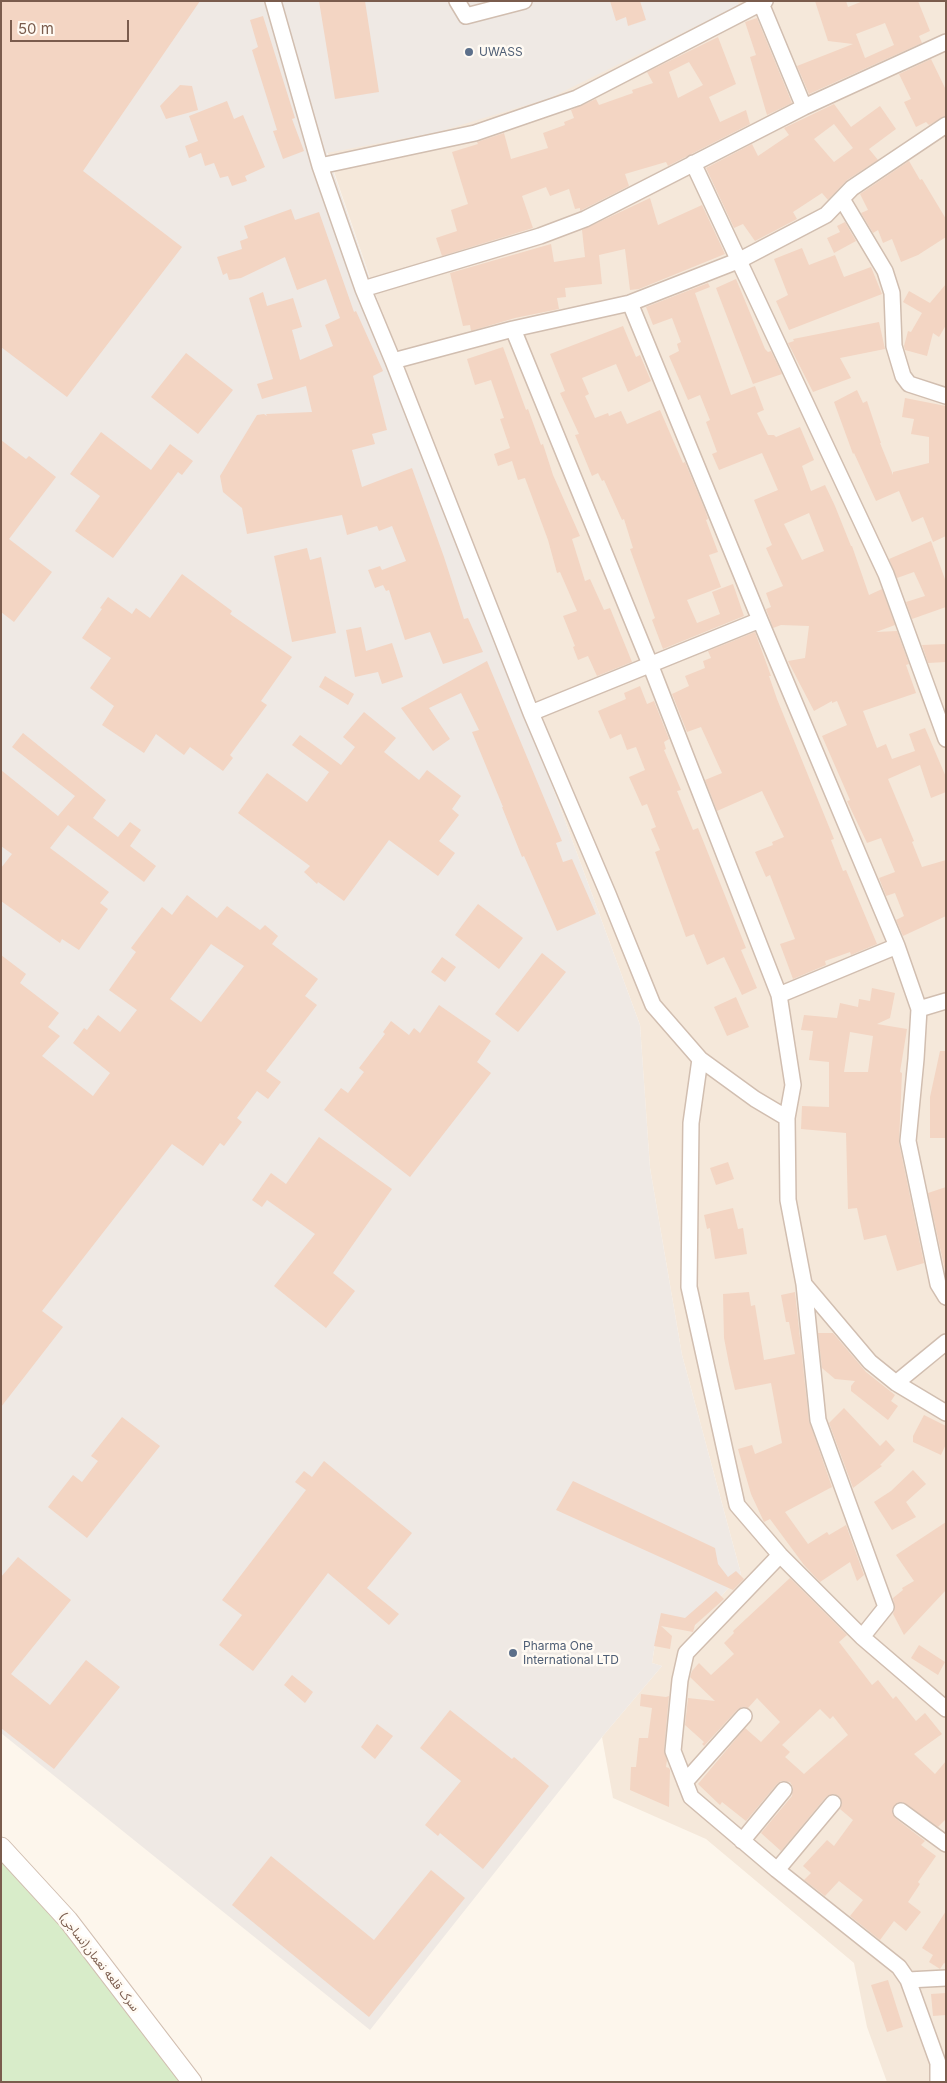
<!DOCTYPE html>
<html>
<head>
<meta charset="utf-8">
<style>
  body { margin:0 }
  #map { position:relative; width:947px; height:2083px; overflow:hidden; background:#fdf6ec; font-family:Inter,sans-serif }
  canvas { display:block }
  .frame { position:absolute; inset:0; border:2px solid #7a5c4d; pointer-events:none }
  .scale { position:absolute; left:10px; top:20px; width:119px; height:22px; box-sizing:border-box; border:2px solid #7a5c4d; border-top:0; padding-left:6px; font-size:15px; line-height:18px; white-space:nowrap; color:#7a5c4d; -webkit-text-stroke:4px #fffaf3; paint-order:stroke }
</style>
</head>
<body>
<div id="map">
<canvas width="947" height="2083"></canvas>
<div class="frame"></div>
<div class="scale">50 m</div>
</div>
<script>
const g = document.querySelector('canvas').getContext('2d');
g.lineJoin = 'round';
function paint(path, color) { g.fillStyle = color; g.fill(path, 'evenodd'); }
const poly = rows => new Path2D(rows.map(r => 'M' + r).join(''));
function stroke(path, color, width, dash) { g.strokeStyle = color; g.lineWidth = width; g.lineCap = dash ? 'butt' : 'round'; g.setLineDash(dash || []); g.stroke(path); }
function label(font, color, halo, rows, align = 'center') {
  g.font = font + ' Inter,"Noto Sans Arabic",sans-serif'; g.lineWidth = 5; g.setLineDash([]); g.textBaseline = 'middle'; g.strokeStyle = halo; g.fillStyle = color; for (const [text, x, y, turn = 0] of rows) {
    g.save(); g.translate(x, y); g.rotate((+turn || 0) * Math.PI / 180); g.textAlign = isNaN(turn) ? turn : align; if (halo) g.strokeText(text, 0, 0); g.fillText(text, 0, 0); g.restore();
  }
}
paint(poly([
  [276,1,946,1,946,2082,887,2082,867,2027,854,1963,706,1839,613,1798,602,1737,662,1666,652,1663,658,1625,692,1629,741,1574,682,1355,650,1168,640,1025,422,431]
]), '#f5e8da');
paint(poly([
  [1,1,276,1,311,105,278,1,738,1,739,5,550,98,438,132,327,153,422,431,640,1025,650,1168,682,1355,741,1574,692,1629,658,1625,652,1663,662,1666,602,1737,370,2030,1,1733]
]), '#efe9e4');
paint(poly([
  [1,1847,192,2082,1,2082]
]), '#d8ecc9');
paint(poly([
  [1,1,200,1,83,171,182,247,67,397,1,347],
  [319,1,365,1,379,92,335,99],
  [610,1,640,1,646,20,628,26,626,17,616,21],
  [815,1,846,1,848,7,863,1,918,1,930,31,919,36,922,43,809,94,797,66,853,44,828,41],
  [885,23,894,45,865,58,856,34],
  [263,16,295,118,292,119,304,151,283,159,273,131,277,130,252,50,258,47,250,20],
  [757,18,792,103,767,115,750,57,756,55,745,22],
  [718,37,736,84,709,97,720,122,746,110,750,124,668,166,666,162,625,174,629,186,580,211,580,208,575,209,569,189,550,196,546,187,522,196,533,228,442,256,436,238,457,231,451,210,468,204,452,152,478,144,477,142,504,133,511,159,548,148,543,133,565,125,564,122,574,118,571,110,596,99,599,105,633,93,632,90,653,83,647,72],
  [689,62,703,85,678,98,669,72],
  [931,59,946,90,946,116,929,125,926,122,916,127,904,102,911,99,899,74],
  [180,85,192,86,198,110,166,119,160,106],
  [227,101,234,119,243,115,265,167,245,176,247,181,232,186,228,176,220,178,214,163,205,166,201,153,189,158,185,146,198,141,189,116],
  [834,104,851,127,880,106,896,129,869,149,878,160,847,180,828,200,822,193,793,212,797,219,755,241,743,224,734,228,706,168,752,144,758,156,789,135,784,128],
  [834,124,853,148,834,162,814,139],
  [909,161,920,180,922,179,946,219,946,237,918,255,901,262,892,239,883,243,878,230,873,233,861,213,868,210,860,194],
  [650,198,658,225,702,205,725,254,639,289,630,290,625,249,599,255,602,284,565,288,566,297,557,298,559,309,515,318,471,331,470,325,463,326,450,273,551,244,554,262,585,257,582,230],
  [291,209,295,220,319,212,354,312,356,311,383,371,373,376,387,430,372,434,375,444,352,450,362,487,412,468,444,557,464,619,468,618,483,652,443,664,430,632,405,640,389,590,386,591,383,585,375,588,368,570,380,566,382,570,406,561,392,526,379,531,377,526,347,535,342,515,247,534,242,508,223,492,220,476,257,415,264,414,267,416,266,414,312,412,306,386,262,399,257,384,273,379,249,298,263,292,267,306,293,298,302,327,292,330,300,360,333,346,325,325,340,318,326,279,297,290,285,257,241,278,229,280,227,273,223,275,217,257,242,249,240,241,248,238,244,226],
  [845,222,856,241,834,253,827,238,840,232,837,226],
  [802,248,809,265,835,255,844,277,871,267,882,294,789,330,776,301,788,295,774,259],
  [736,279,765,349,768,352,771,351,782,374,753,384,716,288],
  [708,283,710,287,695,293,731,395,755,386,764,410,757,413,768,435,774,435,776,437,800,427,814,460,802,466,811,491,825,485,835,506,851,546,852,546,869,595,882,589,895,625,876,632,897,631,909,664,906,665,916,693,863,711,877,748,886,744,892,759,915,751,909,734,925,728,946,777,946,792,931,798,920,765,888,779,914,841,912,842,922,867,946,860,946,916,903,936,896,920,904,916,895,893,886,896,879,878,895,872,881,838,867,843,847,801,850,800,822,736,847,725,837,701,832,703,832,701,814,711,788,661,805,658,809,626,781,625,773,628,766,609,771,607,766,593,783,586,766,548,772,545,754,500,778,490,762,453,719,470,712,454,717,452,706,422,710,420,700,395,688,400,669,356,679,351,677,344,681,342,672,318,653,325,646,307],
  [809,513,824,551,802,560,784,524],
  [946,284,946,325,939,337,933,333,927,356,905,350,904,346,908,331,911,332,922,313,903,302,909,291,930,303],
  [879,322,885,349,840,358,851,378,813,392,788,343,794,341,793,339],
  [623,326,636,357,640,355,651,381,628,392,616,364,582,378,589,394,585,396,595,418,608,413,609,416,621,411,627,424,660,410,683,463,685,462,705,510,708,519,706,520,718,552,709,555,721,587,687,600,697,623,720,614,712,592,733,584,744,616,663,649,652,620,655,618,630,549,633,548,624,519,622,520,604,480,602,481,598,473,592,476,575,435,579,434,560,393,565,391,550,354],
  [503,347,526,410,528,409,541,445,543,444,553,475,580,536,572,539,585,581,590,579,604,610,610,608,632,662,597,676,588,656,578,660,573,647,575,646,563,616,577,611,560,572,557,573,548,540,525,478,518,480,512,461,498,466,494,454,510,448,500,419,504,418,491,380,475,385,467,359],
  [186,353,233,390,198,434,151,397],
  [857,390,863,403,867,401,881,443,880,443,893,475,893,472,929,463,929,437,911,434,914,419,902,417,905,398,946,406,946,536,933,542,923,517,912,522,899,491,876,501,854,453,853,454,834,402],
  [101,432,151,470,170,444,193,461,182,475,178,472,113,558,75,531,100,496,70,474],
  [1,440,26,459,29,456,56,477,9,539,52,572,14,622,1,612],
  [931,541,946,582,946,607,912,619,906,602,925,596,914,572,897,578,889,559],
  [307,548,310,560,321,557,336,633,292,642,274,556],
  [182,574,232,611,230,614,292,657,261,701,267,705,230,755,233,758,223,771,190,747,184,755,156,734,144,753,102,725,114,706,90,688,111,658,82,638,102,609,100,608,108,597,132,614,136,608,150,618],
  [361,627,366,651,392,643,403,677,382,684,378,672,355,677,346,630],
  [755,632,771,676,769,676,777,699,834,839,831,840,843,871,846,870,877,944,851,955,850,952,825,961,826,965,793,979,780,944,795,939,770,875,766,877,755,852,773,845,772,842,784,837,762,791,717,811,705,780,722,773,701,727,687,732,672,694,689,686,685,676,705,668,703,661,711,658,708,651],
  [946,644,946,662,928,663,922,645],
  [487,661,562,841,556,843,563,862,572,859,596,914,557,931,524,856,522,857,502,807,503,807,472,732,479,730,461,693,429,708,450,739,433,751,401,708],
  [325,676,354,694,348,705,319,687],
  [640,686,647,704,654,701,669,739,664,742,666,749,664,750,681,790,677,791,693,830,698,828,746,948,741,950,757,988,742,995,724,957,707,965,694,934,686,937,655,852,660,850,651,829,656,827,647,804,642,806,629,777,645,770,636,747,627,750,621,734,610,739,598,711,626,699,624,693],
  [364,712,396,738,384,752,419,780,427,770,461,796,452,809,459,815,439,841,455,853,438,876,389,840,344,901,318,882,317,884,304,872,310,866,238,813,267,773,307,802,329,772,292,745,300,735,341,765,355,747,343,737],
  [23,733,106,800,93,818,118,837,130,822,141,830,130,846,156,866,144,882,68,825,50,848,109,892,100,903,108,909,79,950,62,939,60,943,1,901,1,868,12,854,1,846,1,770,58,816,75,796,12,747],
  [187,895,217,918,227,906,260,930,265,925,278,936,272,944,318,979,305,996,317,1005,266,1071,281,1082,268,1099,257,1091,237,1118,242,1122,224,1146,220,1143,203,1166,172,1144,42,1311,63,1327,1,1407,1,955,26,974,20,983,59,1013,48,1027,60,1036,42,1056,93,1096,110,1073,73,1043,84,1028,87,1030,98,1015,120,1032,137,1010,109,990,136,952,131,948,162,907,172,915],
  [211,944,244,966,201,1022,170,999],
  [478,904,523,938,499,969,455,935],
  [542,953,566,972,518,1032,495,1014],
  [442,957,456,967,445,982,431,972],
  [872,988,895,993,890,1018,877,1024,907,1029,900,1072,902,1073,899,1143,924,1263,897,1271,886,1235,864,1240,857,1208,848,1209,846,1133,801,1129,802,1106,829,1107,829,1062,809,1060,813,1031,801,1030,804,1015,837,1018,840,1003,858,1007,859,999,870,1001],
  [850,1032,873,1036,868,1072,844,1072],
  [736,997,749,1027,727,1036,714,1007],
  [439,1005,491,1041,477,1062,491,1073,410,1177,324,1110,341,1088,348,1093,364,1072,359,1068,385,1034,383,1032,391,1021,409,1035,414,1028,420,1033],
  [940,1051,946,1051,946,1138,930,1138,930,1097],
  [319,1137,392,1189,333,1273,355,1291,326,1328,274,1286,315,1234,267,1200,262,1207,252,1200,271,1173,286,1184],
  [728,1162,734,1179,716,1185,710,1168],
  [946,1187,946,1275,928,1193],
  [733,1208,738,1229,743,1228,747,1254,715,1259,710,1228,707,1229,704,1215],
  [749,1292,751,1306,755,1305,764,1360,795,1354,789,1322,786,1322,781,1295,795,1292,809,1421,832,1487,785,1512,808,1544,827,1532,829,1535,846,1525,864,1575,857,1581,850,1562,820,1582,804,1565,770,1519,764,1522,751,1494,738,1449,752,1445,755,1454,782,1443,771,1383,735,1390,729,1364,724,1338,723,1294],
  [818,1333,833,1333,866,1372,895,1395,891,1401,898,1406,888,1420,851,1391,851,1386,855,1381,835,1379,822,1368],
  [844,1408,880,1446,886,1440,895,1450,880,1465,882,1466,853,1488,829,1423],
  [924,1415,946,1426,946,1444,941,1455,913,1442,913,1436],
  [122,1417,160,1446,87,1538,48,1507,73,1475,82,1482,98,1461,91,1456],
  [324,1461,412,1533,367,1588,399,1614,389,1625,328,1573,253,1671,219,1645,242,1615,222,1600,306,1490,295,1482,304,1471,312,1477],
  [913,1470,926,1484,906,1502,916,1517,892,1530,874,1502,891,1491],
  [573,1481,715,1548,718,1564,728,1577,736,1571,744,1579,733,1590,556,1510],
  [946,1522,946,1590,904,1635,893,1614,895,1608,893,1598,903,1590,902,1588,914,1581,896,1555],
  [18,1557,71,1600,11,1674,50,1705,86,1660,120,1687,54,1769,1,1728,1,1577],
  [790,1578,847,1635,839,1642,872,1685,878,1680,893,1699,896,1696,916,1721,925,1713,942,1734,914,1754,935,1774,946,1761,946,1819,938,1827,902,1802,897,1803,892,1810,895,1818,925,1841,921,1845,936,1856,918,1882,920,1884,908,1902,921,1912,906,1931,894,1921,880,1940,850,1916,863,1900,839,1881,825,1896,804,1880,811,1873,803,1866,827,1840,834,1846,853,1820,840,1809,842,1804,839,1796,834,1794,826,1797,781,1851,761,1833,792,1796,793,1787,790,1782,781,1781,777,1784,746,1821,722,1802,720,1805,698,1784,745,1728,761,1742,780,1722,757,1698,748,1708,742,1707,737,1710,704,1746,702,1744,704,1742,685,1725,688,1698,715,1701,690,1677,692,1671,699,1663,711,1675,734,1654,724,1643,734,1633,733,1631],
  [820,1709,830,1719,833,1716,848,1735,804,1774,785,1757,790,1752,782,1745],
  [716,1591,724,1599,695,1625,693,1632,661,1626,672,1636,670,1649,654,1646,661,1613,685,1618],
  [919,1645,945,1662,938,1675,911,1658],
  [292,1675,313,1692,305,1703,284,1685],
  [641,1694,666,1697,669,1696,664,1750,667,1760,666,1767,669,1768,670,1770,669,1807,630,1790,631,1767,636,1767,639,1738,648,1738,652,1708,640,1706],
  [450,1710,512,1759,514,1757,549,1786,483,1869,440,1833,438,1836,425,1825,461,1781,420,1748],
  [377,1724,393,1736,375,1759,361,1747],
  [271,1856,374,1940,431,1870,465,1898,369,2017,232,1905],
  [946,1911,946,1964,944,1963,940,1969,929,1962,933,1955,922,1948],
  [888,1980,903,2027,887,2032,871,1985],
  [946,1993,946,2015,933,2016,931,1994]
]), '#f3d5c3');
const minor = poly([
  [273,1,320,166,363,289,393,361,531,713,608,894,653,1005,700,1059,755,1099,787,1118,788,1200,804,1284,818,1420,886,1607,862,1637],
  [457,1,466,16,524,1],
  [760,1,804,107],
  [693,163,886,574,946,739],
  [320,166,475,133,577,98,765,1],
  [842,199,885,271,892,293,894,346,903,376,909,384,946,396],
  [363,289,540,236,585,219,804,107,946,42],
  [630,303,760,620,897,946,919,1009,916,1059,908,1141,938,1284,946,1297],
  [513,329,650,664,779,995,793,1085,787,1118],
  [393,361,513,329,630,303,740,260,826,215,852,188,946,125],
  [531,713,760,620],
  [779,995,897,946],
  [919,1009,946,1001],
  [700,1059,691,1123,689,1287,737,1505,780,1555,862,1637,946,1709],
  [804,1284,870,1362,896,1383,946,1413],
  [896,1383,946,1342],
  [780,1555,686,1653,680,1680,673,1751,691,1797,777,1870,899,1967,908,1980,938,2063,938,2082],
  [685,1782,744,1716],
  [901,1811,946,1844],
  [742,1841,784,1790],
  [777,1870,833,1803],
  [908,1980,946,1978]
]);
const tertiary = poly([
  [1,1847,68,1920,192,2082]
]);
stroke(minor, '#d1beb0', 18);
stroke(tertiary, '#d1beb0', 21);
stroke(minor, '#fff', 15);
stroke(tertiary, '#fff', 19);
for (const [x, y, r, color] of [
  [469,52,5,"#5c6f8a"],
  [513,1653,5,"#5c6f8a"]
]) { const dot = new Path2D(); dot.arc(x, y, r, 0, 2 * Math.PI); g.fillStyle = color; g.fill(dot); stroke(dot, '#fffaf3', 2); }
label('12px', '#4e5e75', '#fffaf3', [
  ["UWASS",479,52],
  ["Pharma One",523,1646],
  ["International LTD",523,1660]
], 'left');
label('12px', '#7a5c4d', '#fffaf3', [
  ["سرک قلعه نعمان(نساجی)",99,1962,52]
]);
</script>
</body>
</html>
